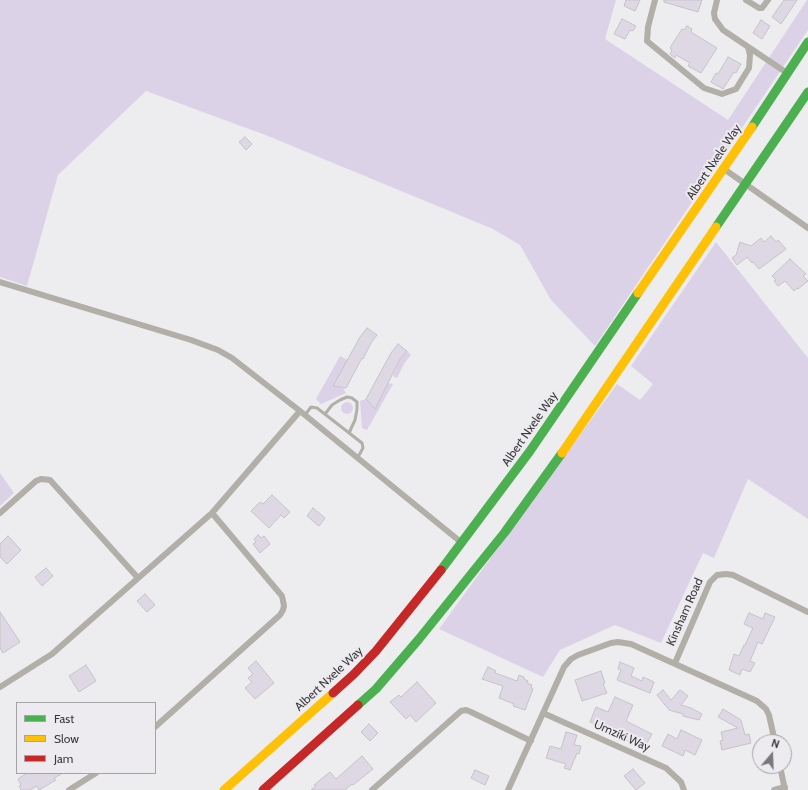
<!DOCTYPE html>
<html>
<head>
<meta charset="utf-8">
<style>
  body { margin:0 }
  #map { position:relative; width:808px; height:790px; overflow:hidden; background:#edecef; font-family:Cabin,sans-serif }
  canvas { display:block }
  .legend { position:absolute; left:16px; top:702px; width:140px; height:72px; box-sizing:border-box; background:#edebf0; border:1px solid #a5a3a7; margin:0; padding:5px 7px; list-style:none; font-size:12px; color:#39383a }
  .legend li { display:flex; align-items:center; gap:8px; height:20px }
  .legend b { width:20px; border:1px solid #a5a3a7 }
  .north { position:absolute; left:752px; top:734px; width:40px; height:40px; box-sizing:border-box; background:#edebf0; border:1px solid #a5a3a7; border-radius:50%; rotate:19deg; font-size:11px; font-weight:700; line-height:16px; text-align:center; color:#39383a }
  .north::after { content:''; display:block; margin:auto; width:14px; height:18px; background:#787779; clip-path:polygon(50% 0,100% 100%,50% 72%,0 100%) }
</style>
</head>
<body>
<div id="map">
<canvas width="808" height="790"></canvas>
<ul class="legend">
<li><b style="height:5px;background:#4caf50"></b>Fast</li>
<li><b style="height:5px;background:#ffc107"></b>Slow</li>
<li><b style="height:5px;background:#c62828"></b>Jam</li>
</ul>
<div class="north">N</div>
</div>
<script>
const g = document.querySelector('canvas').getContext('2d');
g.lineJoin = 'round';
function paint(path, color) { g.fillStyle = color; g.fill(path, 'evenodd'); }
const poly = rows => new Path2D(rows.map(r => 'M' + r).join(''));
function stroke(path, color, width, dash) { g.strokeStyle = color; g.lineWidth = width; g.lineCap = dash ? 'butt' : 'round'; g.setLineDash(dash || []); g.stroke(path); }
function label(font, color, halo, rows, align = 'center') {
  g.font = font + ' Cabin,sans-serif'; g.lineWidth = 4; g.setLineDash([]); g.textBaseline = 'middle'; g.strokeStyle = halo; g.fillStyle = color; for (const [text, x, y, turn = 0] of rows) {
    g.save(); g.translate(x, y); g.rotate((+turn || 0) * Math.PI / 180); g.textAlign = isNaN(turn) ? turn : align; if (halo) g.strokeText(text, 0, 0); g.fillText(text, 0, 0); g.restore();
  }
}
paint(poly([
  [0,0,616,0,605,39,728,120,807,0,808,0,808,30,595,346,551,300,520,245,493,229,268,136,146,91,58,175,27,286,0,277],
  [716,242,808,358,808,519,748,479,714,558,703,553,661,643,615,625,560,650,543,677,439,629,617,384,640,400,653,384,631,366],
  [407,351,411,355,404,364,397,378,393,376,400,359],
  [340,356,348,360,334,386,343,388,346,393,321,404,316,399],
  [388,383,393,384,367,430,362,428,360,401,366,399,375,409],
  '341 408a6 6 0 1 1 12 0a6 6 0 1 1-12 0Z',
  [0,473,14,493,0,506]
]), '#dcd2e8');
const building = poly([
  [626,0,640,0,635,11,624,6,626,0],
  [664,0,702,0,698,12,664,2,664,0],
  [784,0,797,0,781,24,772,17,784,0],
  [622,19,636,26,633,31,630,30,625,39,614,34,622,19],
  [761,20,770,26,762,39,753,33,761,20],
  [687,26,692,29,691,32,717,48,701,73,688,66,690,63,676,55,675,58,670,54,672,50,670,48,673,43,682,29,684,30,687,26],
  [728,57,741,64,736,73,734,72,723,89,711,82,716,73,718,74,728,57],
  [245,137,252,144,246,150,239,142,245,137],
  [771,236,776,242,778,240,786,249,759,269,753,262,752,263,747,257,737,265,732,258,736,255,740,242,751,246,761,238,764,242,771,236],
  [790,259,806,274,803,276,808,281,798,289,797,288,794,291,785,281,778,286,774,281,776,280,772,276,790,259],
  [367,328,377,335,371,343,363,359,362,358,346,388,333,386,360,337,367,328],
  [398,344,407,351,400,359,375,409,366,399,391,353,398,344],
  [272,495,290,512,284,518,281,515,269,528,251,511,260,502,263,504,272,495],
  [313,508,325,518,319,526,307,516,313,508],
  [258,535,261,538,264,536,270,544,260,553,253,544,256,542,254,539,258,535],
  [8,536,21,550,7,564,0,557,0,544,8,536],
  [46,568,53,576,42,586,35,577,46,568],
  [145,594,155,605,147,612,137,601,145,594],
  [0,612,20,642,3,653,0,648,0,612],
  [749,613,763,619,765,613,775,617,762,644,758,642,750,661,755,663,750,672,742,669,740,675,729,670,734,654,739,656,744,645,745,645,753,628,744,624,749,613],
  [256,661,274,683,255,699,245,688,252,682,248,678,253,674,248,668,256,661],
  [620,662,634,668,631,676,642,681,643,677,654,682,650,693,617,680,621,670,618,669,620,662],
  [86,665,96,681,79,692,69,676,86,665],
  [488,667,496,671,495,673,517,681,519,675,524,677,524,679,528,681,527,683,532,685,531,688,533,689,525,710,513,706,514,704,499,698,503,686,482,679,488,667],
  [601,671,605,683,603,684,607,693,582,701,575,680,601,671],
  [417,682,436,703,416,722,410,715,406,719,390,702,399,695,401,697,417,682],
  [663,690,671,700,680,690,688,696,681,705,691,708,702,714,699,720,683,716,683,714,669,710,657,695,663,690],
  [615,697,633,705,626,721,652,734,646,745,632,738,631,742,621,738,622,736,599,728,600,726,590,722,596,707,608,712,615,697],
  [723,709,741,720,745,735,749,734,751,743,722,750,720,741,723,740,721,732,738,728,718,717,723,709],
  [369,724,378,733,370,741,361,732,369,724],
  [681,730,702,740,695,755,685,750,683,756,662,746,668,734,677,739,681,730],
  [566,732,577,735,574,745,581,746,579,754,577,753,570,770,564,768,566,764,546,758,550,746,561,749,566,732],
  [362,756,373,769,353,785,352,784,345,790,311,790,316,786,314,785,330,772,336,779,362,756],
  [633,769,645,783,636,790,624,776,633,769],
  [475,770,489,776,485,785,471,778,475,770],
  [27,773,63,773,54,778,56,780,39,790,37,786,30,790,21,790,19,786,21,785,18,779,27,773]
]);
paint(building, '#ded8e5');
stroke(building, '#c4c4c6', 1);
stroke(poly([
  [325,414,332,405,340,400,347,397,352,398,357,402,357,409,355,420,349,433],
  [305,415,311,407,317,408,362,443,363,448,358,457]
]), '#b2aea8', 3);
stroke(poly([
  [655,0,648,27,647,41,704,88,722,94,736,89,749,68,750,55,748,47],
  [717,0,714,13,715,19,723,30,787,73],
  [746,0,759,8,762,8,768,0],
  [724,169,808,228],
  [0,282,191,340,218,350,232,358,300,411,462,543],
  [0,513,36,481,41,479,50,480,138,578],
  [675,663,710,582,717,575,726,574,733,575,808,612],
  [0,687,52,654,212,513,300,411],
  [543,713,666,768,681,782,684,790],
  [155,727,280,615,283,610,284,606,282,596,212,513],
  [780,766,785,790],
  [69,790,96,773],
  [372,790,461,711,466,710,471,712,531,741],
  [508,790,564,667,571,659,578,655,611,643,618,642,631,644,757,701,766,709,769,715,775,742],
  [774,790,785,787]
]), '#b2aea8', 6);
stroke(poly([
  [752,127,808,42],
  [716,227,808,92],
  [441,570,530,451,638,293],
  [358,705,376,689,419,639,505,532,562,453]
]), '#4caf50', 9);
stroke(poly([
  [638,293,752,127],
  [562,453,716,227],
  [224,790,333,693]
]), '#ffc107', 9);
stroke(poly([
  [333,693,354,674,376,651,441,570],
  [263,790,358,705]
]), '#c62828', 9);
label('12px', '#39383a', '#edebf0', [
  ["Albert Nxele Way",714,162,-56],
  ["Albert Nxele Way",530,429,-55],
  ["Kinsham Road",685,612,-66],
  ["Albert Nxele Way",329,679,-43],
  ["Umziki Way",622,736,24]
]);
</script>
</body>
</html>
